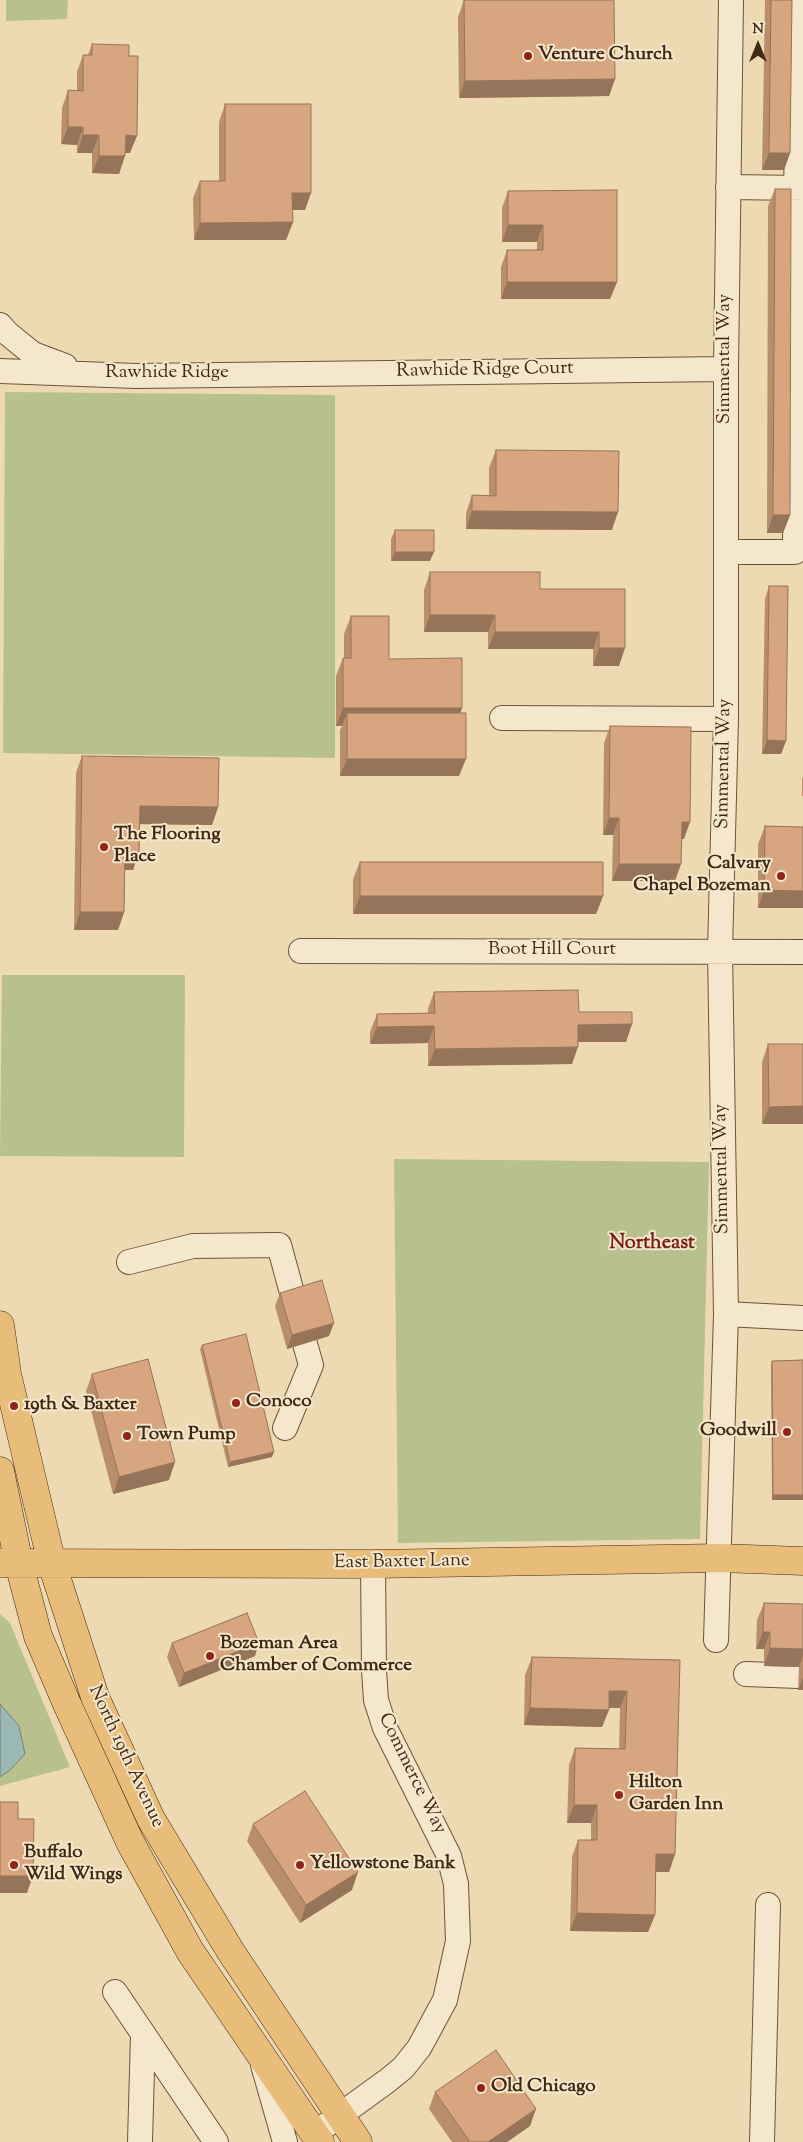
<!DOCTYPE html>
<html>
<head>
<meta charset="utf-8">
<style>
  body { margin:0 }
  #map { position:relative; width:803px; height:2142px; overflow:hidden; background:#eedab2; font-family:"Sorts Mill Goudy",serif }
  canvas { display:block }
  .north { position:absolute; left:733px; top:20px; width:50px; height:50px; -webkit-text-stroke:4px #f4e7cd; paint-order:stroke; rotate:0deg; font-size:14px; font-weight:700; line-height:20px; text-align:center; color:#412812 }
  .north::after { content:''; display:block; margin:auto; width:18px; height:22px; background:#412812; clip-path:polygon(50% 0,100% 100%,50% 72%,0 100%) }
</style>
</head>
<body>
<div id="map">
<canvas width="803" height="2142"></canvas>
<div class="north">N</div>
</div>
<script>
const g = document.querySelector('canvas').getContext('2d');
g.lineJoin = 'round';
function paint(path, color) { g.fillStyle = color; g.fill(path, 'evenodd'); }
const poly = rows => new Path2D(rows.map(r => 'M' + r).join(''));
function stroke(path, color, width, dash) { g.strokeStyle = color; g.lineWidth = width; g.lineCap = dash ? 'butt' : 'round'; g.setLineDash(dash || []); g.stroke(path); }
function label(font, color, halo, rows, align = 'center') {
  g.font = font + ' "Sorts Mill Goudy",serif'; g.lineWidth = 4; g.setLineDash([]); g.textBaseline = 'middle'; g.strokeStyle = halo; g.fillStyle = color; for (const [text, x, y, turn = 0] of rows) {
    g.save(); g.translate(x, y); g.rotate((+turn || 0) * Math.PI / 180); g.textAlign = isNaN(turn) ? turn : align; if (halo) g.strokeText(text, 0, 0); g.fillText(text, 0, 0); g.restore();
  }
}
paint(poly([
  [6,0,68,0,67,19,6,21],
  [5,392,335,395,335,758,3,753],
  [2,975,185,975,184,1157,0,1156],
  [394,1159,709,1162,700,1539,398,1543],
  [0,1614,10,1623,70,1767,0,1786]
]), '#b8c08d');
const water = poly([
  [0,1704,19,1726,25,1754,10,1770,0,1777,0,1704]
]);
paint(water, '#9bb9b4');
stroke(water, '#777f73', 1);
const minor = poly([
  [728,187,803,188],
  [0,325,7,333,33,354,65,366],
  [0,371,136,376,726,369],
  [726,552,795,552,797,0],
  [502,718,726,719],
  [301,951,803,952],
  [129,1262,193,1246,279,1245,294,1300],
  [726,1314,803,1318],
  [285,1428,311,1365,305,1344],
  [716,1640,726,1314,720,951,726,719,726,369,731,0],
  [746,1674,799,1676],
  [115,1992,216,2142],
  [263,2065,285,2142],
  [314,2134,387,2081,403,2068,419,2048,445,2000,458,1941,456,1884,449,1856,385,1728,376,1700,374,1670,373,1564],
  [140,2142,143,2034],
  [762,2142,768,1905]
]);
const major = poly([
  [0,1325,7,1374,52,1564,95,1697,151,1819,231,1952,358,2142],
  [0,1471,19,1564,38,1636,67,1704,130,1842,190,1951,320,2142],
  [0,1563,373,1564,719,1558,803,1561]
]);
stroke(minor, '#6c543a', 26);
stroke(major, '#412812', 29);
stroke(minor, '#f4e7cd', 24);
stroke(major, '#e7bd79', 28);
paint(poly([
  [464,0,615,79,609,96,459,98,458,17],
  [765,0,792,0,790,153,784,170,762,170],
  [92,44,130,153,125,153,119,174,92,173,92,153,77,153,77,145,61,144,62,108,68,90,77,91,77,72,83,55,88,55],
  [225,104,305,210,293,210,293,222,286,240,194,240,193,198,200,181,219,181,219,122],
  [775,189,790,515,783,533,767,533,768,206],
  [508,191,617,282,610,299,501,299,501,267,507,250,537,250,537,242,502,242,502,208],
  [496,450,612,530,466,529,466,513,472,495,489,495,489,468],
  [395,530,430,561,391,561,391,539],
  [430,572,540,589,625,589,619,666,593,666,593,649,488,649,488,632,424,632,424,590],
  [769,586,786,741,781,754,762,754,765,599],
  [351,616,389,659,462,708,460,713,459,776,340,776,340,730,342,726,336,726,336,676,343,658,344,658,344,634],
  [610,726,684,839,682,839,675,881,612,881,613,835,603,835,604,743],
  [82,756,218,807,212,825,140,824,139,852,133,870,125,870,124,912,118,930,74,930,76,773],
  [803,776,803,796,802,796,802,779],
  [765,826,803,827,803,908,758,908,758,844],
  [360,862,603,896,596,914,353,914,353,879],
  [434,992,579,1012,632,1024,626,1042,578,1042,572,1064,428,1066,428,1043,370,1044,370,1032,377,1014,428,1013,428,1009],
  [768,1044,803,1044,803,1124,762,1124,762,1062],
  [280,1293,329,1336,287,1349,275,1306],
  [202,1345,272,1457,228,1467,200,1349],
  [803,1360,803,1500,772,1500,771,1365,772,1361],
  [92,1374,169,1480,113,1494,86,1391],
  [764,1603,803,1604,803,1690,798,1690,799,1667,764,1666,764,1649,756,1649,757,1620],
  [172,1643,255,1656,179,1687,167,1657],
  [532,1657,680,1660,675,1854,669,1872,656,1872,655,1915,648,1932,570,1931,572,1857,578,1840,591,1840,591,1823,567,1823,569,1765,575,1748,619,1749,620,1708,609,1708,602,1727,524,1725,525,1675],
  [253,1824,352,1890,300,1923,247,1841],
  [435,2092,530,2126,507,2142,452,2142,429,2109]
]), '#b98e6d');
paint(poly([
  [615,79,609,96,459,98,465,81],
  [68,127,83,127,77,145,61,144],
  [83,135,99,135,92,153,77,153],
  [126,135,137,136,130,153,119,153],
  [769,153,790,153,784,170,762,170],
  [99,156,125,156,119,174,92,173],
  [292,193,311,193,305,210,286,210],
  [293,222,286,240,194,240,200,223],
  [508,225,543,225,537,242,502,242],
  [507,282,617,282,610,299,501,299],
  [472,511,618,512,612,530,466,529],
  [773,515,790,515,783,533,767,533],
  [395,552,434,552,430,561,391,561],
  [430,615,495,615,488,632,424,632],
  [495,632,599,632,593,649,488,649],
  [599,648,625,648,619,666,593,666],
  [343,708,462,708,456,725,347,713,342,726,336,726],
  [767,740,786,741,781,754,762,754],
  [347,759,466,759,459,776,340,776],
  [140,806,218,807,212,825,133,824],
  [609,818,619,818,613,835,603,835],
  [682,822,690,822,684,839,675,839],
  [125,852,139,852,133,870,119,870],
  [619,864,681,864,675,881,612,881],
  [764,890,803,891,803,908,758,908],
  [360,896,603,896,596,914,353,914],
  [80,912,124,912,118,930,74,930],
  [632,1024,626,1042,572,1042,578,1025],
  [434,1026,428,1043,370,1044,377,1027],
  [578,1047,572,1064,428,1066,435,1049],
  [803,1106,803,1124,762,1124,769,1107],
  [334,1323,329,1336,287,1349,292,1335],
  [274,1452,272,1457,228,1467,230,1462],
  [175,1462,169,1480,113,1494,119,1477],
  [773,1495,803,1495,803,1500,772,1500],
  [763,1632,770,1632,764,1649,756,1649],
  [259,1643,255,1656,179,1687,184,1673],
  [770,1648,803,1649,803,1656,799,1667,764,1666],
  [803,1677,803,1690,798,1690],
  [609,1691,627,1691,620,1708,603,1708],
  [530,1708,609,1710,602,1727,524,1725],
  [574,1805,597,1805,591,1823,567,1823],
  [656,1854,675,1854,669,1872,650,1872],
  [358,1872,352,1890,300,1923,306,1905],
  [0,1876,33,1876,27,1893,0,1893],
  [577,1913,655,1915,648,1932,570,1931],
  [536,2109,530,2126,507,2142,488,2142]
]), '#967459');
const building = poly([
  [464,0,614,0,615,79,465,81,464,0],
  [771,0,792,0,790,153,769,153,771,0],
  [92,44,129,45,129,56,138,56,137,136,126,135,125,156,99,156,99,135,83,135,83,127,68,127,68,90,83,91,83,55,92,55,92,44],
  [225,104,311,104,311,193,292,193,293,222,200,223,200,181,225,181,225,104],
  [775,189,791,189,790,515,773,515,775,189],
  [617,190,617,282,507,282,507,250,543,250,543,225,508,225,508,191,617,190],
  [496,450,619,451,618,512,472,511,472,495,496,496,496,450],
  [395,530,434,530,434,552,395,552,395,530],
  [430,572,540,572,540,589,625,589,625,648,599,648,599,632,495,632,495,615,430,615,430,572],
  [769,586,788,586,786,741,767,740,769,586],
  [351,616,389,616,389,659,462,658,462,708,343,708,343,658,351,658,351,616],
  [347,713,466,713,466,759,347,759,347,713],
  [610,726,691,727,690,822,682,822,681,864,619,864,619,818,609,818,610,726],
  [82,756,219,758,218,807,140,806,139,852,125,852,124,912,80,912,82,756],
  [765,826,803,827,803,891,764,890,765,826],
  [360,862,603,862,603,896,360,896,360,862],
  [578,990,579,1012,632,1012,632,1024,578,1025,578,1047,435,1049,434,1026,377,1027,377,1014,435,1013,434,992,578,990],
  [768,1044,803,1044,803,1106,769,1107,768,1044],
  [322,1280,334,1323,292,1335,280,1293,322,1280],
  [246,1334,274,1452,230,1462,202,1345,246,1334],
  [148,1359,175,1462,119,1477,92,1374,148,1359],
  [803,1360,803,1495,773,1495,772,1361,803,1360],
  [764,1603,803,1604,803,1649,770,1648,770,1632,763,1632,764,1603],
  [247,1613,259,1643,184,1673,172,1643,247,1613],
  [532,1657,680,1660,675,1854,656,1854,655,1915,577,1913,578,1840,597,1840,597,1805,574,1805,575,1748,625,1749,627,1691,609,1691,609,1710,530,1708,532,1657],
  [305,1791,358,1872,306,1905,253,1824,305,1791],
  [0,1802,18,1802,18,1819,34,1819,33,1876,0,1876,0,1802],
  [496,2050,536,2109,488,2142,470,2142,435,2092,496,2050]
]);
paint(building, '#d7a57f');
stroke(building, '#967459', 1);
for (const [x, y, r, color] of [
  [528,56,5,"#8f2418"],
  [104,847,5,"#8f2418"],
  [781,876,5,"#8f2418"],
  [236,1403,5,"#8f2418"],
  [14,1406,5,"#8f2418"],
  [787,1432,5,"#8f2418"],
  [127,1436,5,"#8f2418"],
  [210,1656,5,"#8f2418"],
  [619,1795,5,"#8f2418"],
  [14,1865,5,"#8f2418"],
  [300,1865,5,"#8f2418"],
  [481,2088,5,"#8f2418"]
]) { const dot = new Path2D(); dot.arc(x, y, r, 0, 2 * Math.PI); g.fillStyle = color; g.fill(dot); stroke(dot, '#f4e7cd', 2); }
label('bold 19px', '#412812', '#f4e7cd', [
  ["Venture Church",538,56],
  ["The Flooring",114,836],
  ["Place",114,858],
  ["Calvary",771,865,"right"],
  ["Chapel Bozeman",771,887,"right"],
  ["Conoco",246,1403],
  ["19th & Baxter",24,1406],
  ["Goodwill",777,1432,"right"],
  ["Town Pump",137,1436],
  ["Bozeman Area",220,1645],
  ["Chamber of Commerce",220,1667],
  ["Hilton",629,1784],
  ["Garden Inn",629,1806],
  ["Buffalo",24,1854],
  ["Wild Wings",24,1876],
  ["Yellowstone Bank",310,1865],
  ["Old Chicago",491,2088]
], 'left');
label('19px', '#412812', '#f4e7cd', [
  ["Simmental Way",726,359,-90],
  ["Rawhide Ridge Court",485,371,-1],
  ["Rawhide Ridge",167,374],
  ["Simmental Way",725,764,-89],
  ["Boot Hill Court",552,951],
  ["Simmental Way",723,1169,-91],
  ["East Baxter Lane",402,1563,-1],
  ["North 19th Avenue",125,1757,65],
  ["Commerce Way",411,1774,64]
]);
label('bold 20px', '#7a1f14', '#f4e7cd', [
  ["Northeast",652,1245]
]);
</script>
</body>
</html>
